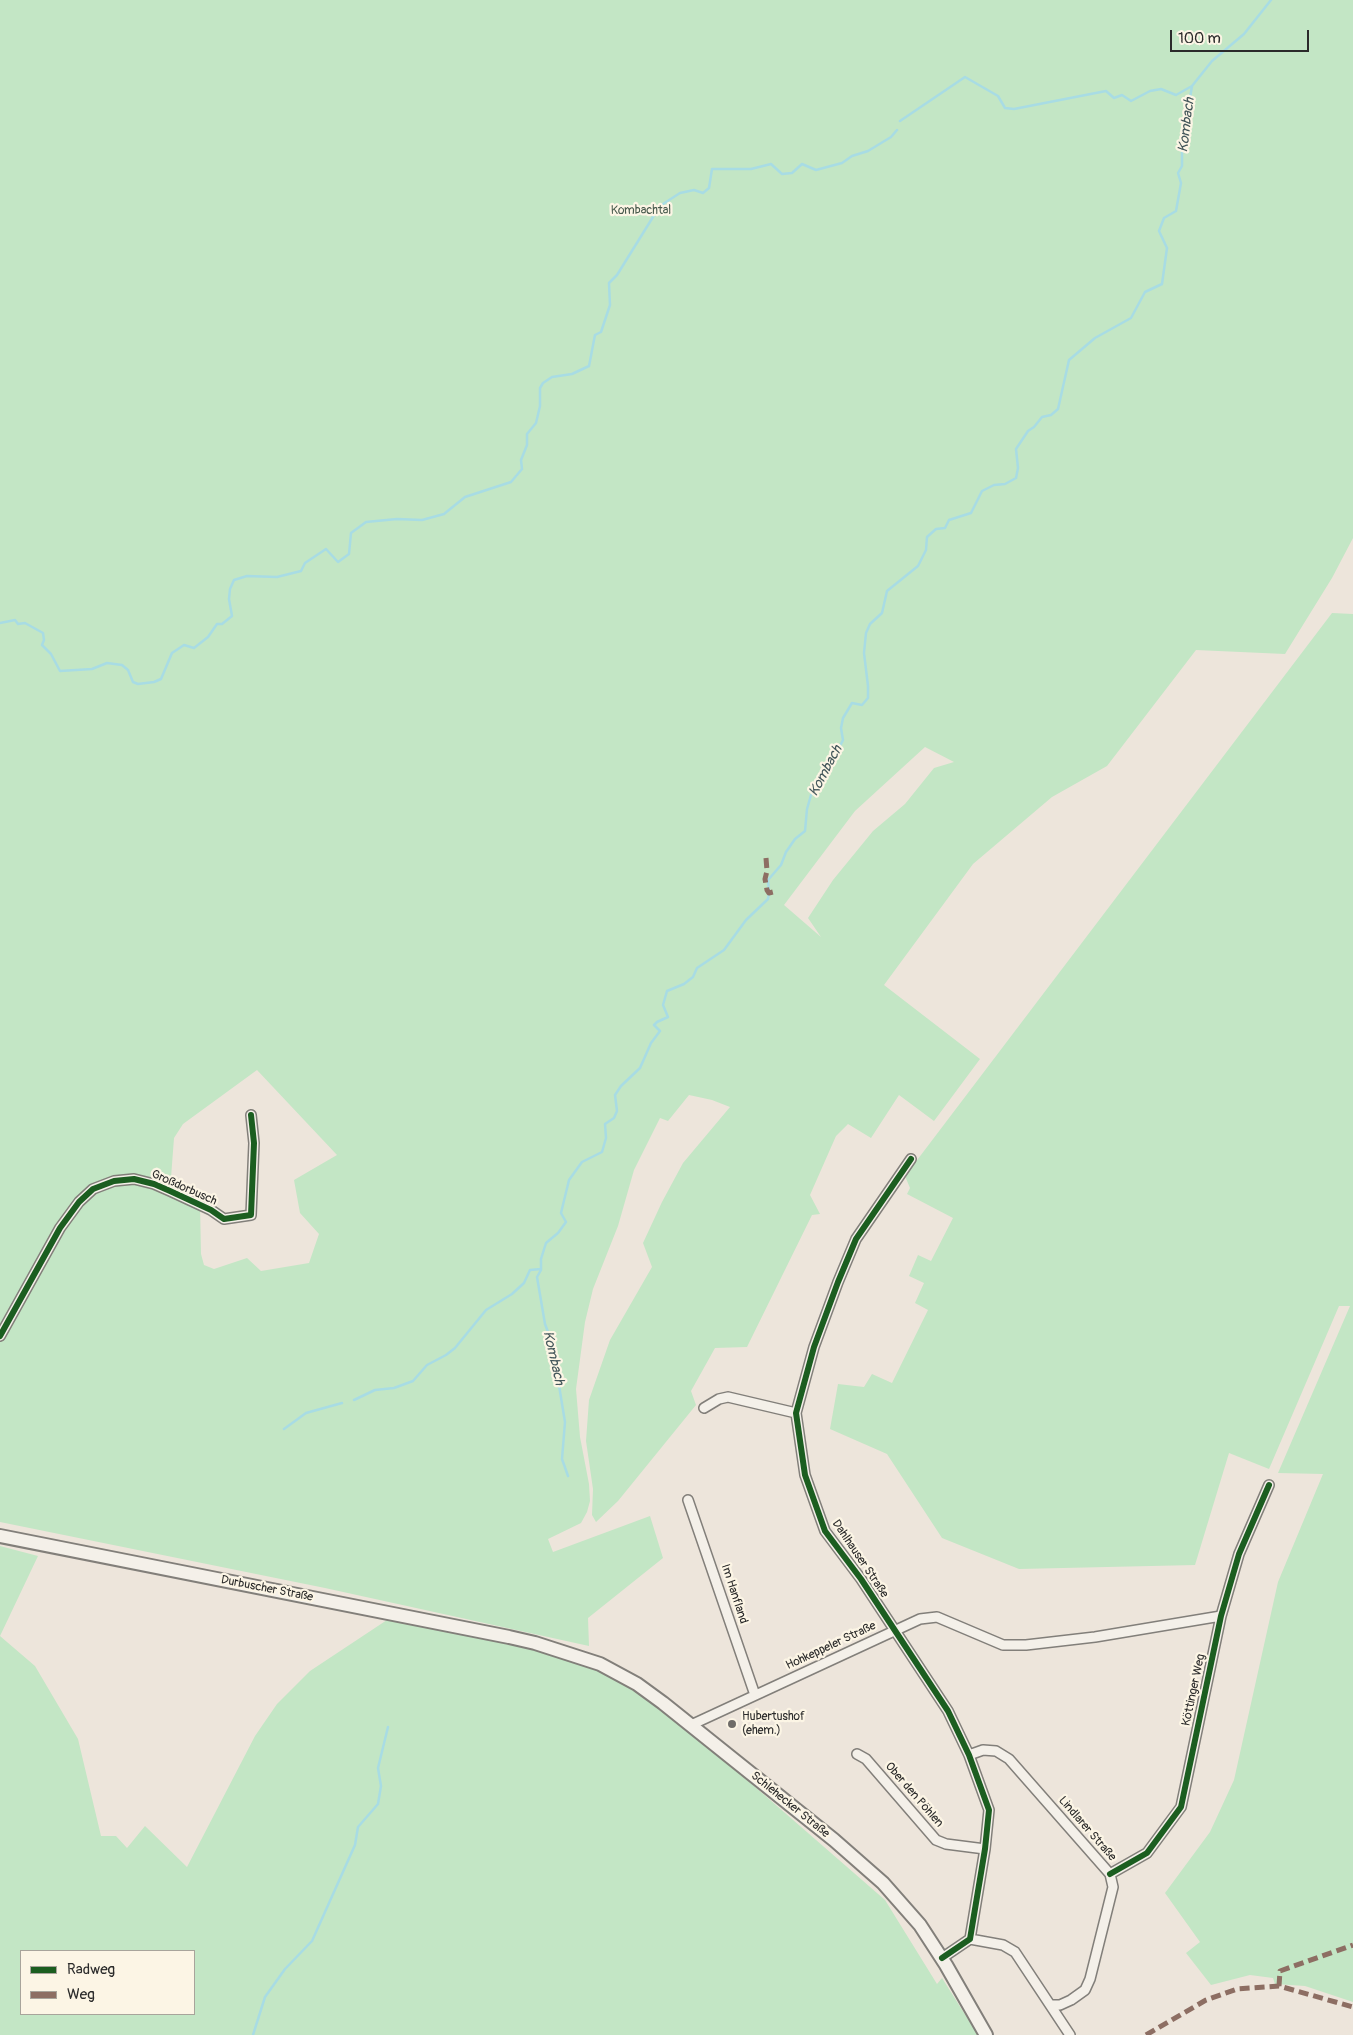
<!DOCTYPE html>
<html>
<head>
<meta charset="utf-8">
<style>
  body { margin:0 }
  #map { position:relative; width:1353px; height:2035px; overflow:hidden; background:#ede5db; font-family:Pangolin,sans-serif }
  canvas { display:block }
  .legend { position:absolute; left:20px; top:1950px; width:175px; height:65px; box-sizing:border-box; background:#fcf5e5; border:1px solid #a8a49b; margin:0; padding:6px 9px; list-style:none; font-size:15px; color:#2b2b2b }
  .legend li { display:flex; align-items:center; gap:10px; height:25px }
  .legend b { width:25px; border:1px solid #a8a49b }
  .scale { position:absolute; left:1170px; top:30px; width:139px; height:22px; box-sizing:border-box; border:2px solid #2b2b2b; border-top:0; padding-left:6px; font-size:15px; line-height:18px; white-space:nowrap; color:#2b2b2b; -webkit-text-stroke:4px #fcf5e5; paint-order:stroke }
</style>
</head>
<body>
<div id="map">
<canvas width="1353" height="2035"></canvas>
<ul class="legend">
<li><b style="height:6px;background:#1b5e20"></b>Radweg</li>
<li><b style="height:6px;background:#8d6e63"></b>Weg</li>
</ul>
<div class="scale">100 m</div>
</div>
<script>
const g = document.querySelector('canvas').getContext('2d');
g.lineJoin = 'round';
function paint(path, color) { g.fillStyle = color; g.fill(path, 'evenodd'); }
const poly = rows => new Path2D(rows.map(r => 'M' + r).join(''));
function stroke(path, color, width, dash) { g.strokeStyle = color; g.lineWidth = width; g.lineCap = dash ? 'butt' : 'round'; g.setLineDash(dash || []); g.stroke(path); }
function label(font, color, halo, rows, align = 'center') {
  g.font = font + ' Pangolin,sans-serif'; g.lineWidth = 4.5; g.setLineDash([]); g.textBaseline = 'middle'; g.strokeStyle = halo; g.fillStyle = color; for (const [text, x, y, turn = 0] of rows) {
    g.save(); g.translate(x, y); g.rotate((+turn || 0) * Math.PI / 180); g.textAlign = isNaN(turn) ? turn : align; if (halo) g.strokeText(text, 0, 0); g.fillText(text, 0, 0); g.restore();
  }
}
paint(poly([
  [0,0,1353,0,1353,538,1332,578,1285,654,1196,650,1107,766,1052,797,973,864,884,985,980,1059,934,1121,899,1095,871,1138,848,1124,836,1136,810,1195,820,1214,812,1215,747,1347,715,1348,691,1391,696,1405,618,1501,596,1522,592,1515,593,1489,586,1441,589,1400,610,1340,652,1267,643,1243,662,1202,683,1163,730,1107,712,1100,689,1095,668,1121,660,1118,634,1170,618,1226,593,1289,585,1322,576,1389,580,1437,589,1484,590,1501,587,1512,581,1523,548,1539,553,1552,650,1516,663,1558,588,1618,589,1646,325,1588,0,1522],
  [925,747,954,762,934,768,905,804,873,831,833,880,808,918,821,937,784,905,855,811],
  [257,1070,337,1155,294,1180,300,1213,319,1234,309,1263,261,1271,247,1258,214,1269,204,1265,201,1254,200,1204,170,1191,174,1138,183,1124],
  [1332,613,1353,614,1353,2002,1305,1986,1275,1984,1273,1978,1250,1975,1211,1985,1186,1953,1200,1942,1165,1893,1210,1832,1234,1780,1278,1582,1323,1474,1278,1473,1350,1306,1339,1306,1269,1469,1229,1453,1195,1565,1019,1569,942,1538,887,1454,830,1429,838,1384,864,1387,872,1374,892,1383,928,1310,915,1303,924,1283,909,1276,918,1255,931,1261,953,1218,907,1194,910,1188,905,1176],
  [0,1546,38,1556,0,1636,35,1666,78,1739,101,1836,116,1836,127,1848,145,1826,187,1867,255,1736,277,1704,310,1671,390,1618,541,1649,612,1675,641,1694,692,1732,885,1900,937,1984,942,1978,978,2035,0,2035],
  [21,1951,194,1951,194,2014,21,2014]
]), '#c3e6c5');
stroke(poly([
  [900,121,965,77,998,96,1005,108,1014,109,1106,91,1114,98,1122,95,1131,101,1150,91,1161,89,1176,95,1192,86],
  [0,623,15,620,18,624,25,623,43,633,44,640,42,645,51,654,60,671,92,669,107,663,122,665,128,670,133,682,138,684,154,682,161,679,172,653,184,645,194,648,208,637,217,624,222,624,232,616,229,599,230,589,234,580,247,576,277,577,301,571,305,563,326,549,338,562,349,554,351,533,366,522,397,519,422,520,444,514,465,497,511,482,522,469,521,460,527,445,527,434,536,423,540,406,540,388,543,383,552,377,572,374,589,366,595,335,601,332,610,305,609,283,617,275,653,217,663,204,680,193,694,190,703,193,709,188,712,169,751,169,771,164,782,174,792,173,802,164,816,170,842,163,852,156,868,151,891,137,897,130],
  [541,1270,537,1277,545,1324,551,1340,549,1350,555,1361,565,1422,562,1459,568,1476],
  [354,1400,375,1390,394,1388,413,1381,427,1365,446,1355,455,1348,486,1310,512,1294,524,1283,530,1270,541,1269,541,1259,546,1243,558,1233,566,1222,561,1213,569,1180,582,1162,602,1152,606,1138,605,1124,614,1118,617,1111,615,1095,621,1086,640,1068,651,1043,660,1031,654,1025,657,1022,668,1017,663,1005,667,991,684,984,693,977,697,968,724,950,746,920,768,899,769,893,768,880,781,865,786,852,795,839,805,831,807,809,811,795,819,786,821,775,829,768,843,740,841,728,843,718,852,703,862,705,868,698,868,686,864,653,866,633,870,624,882,613,887,591,918,566,926,550,927,537,936,529,945,528,949,520,971,513,982,491,994,485,1005,484,1016,478,1018,468,1016,449,1028,431,1034,427,1042,417,1051,415,1058,409,1069,360,1095,338,1131,318,1145,292,1162,284,1167,248,1159,231,1164,218,1176,211,1181,183,1178,173,1182,166,1182,147,1192,86,1212,61,1244,34,1271,0],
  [284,1429,306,1413,342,1403],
  [253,2035,265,1997,285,1969,312,1941,355,1845,358,1827,378,1804,381,1786,378,1768,388,1727]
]), '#a8dce4', 2.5);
const street = poly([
  [911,1159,856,1239,838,1282,814,1347,796,1413,805,1475,825,1531,861,1579,948,1711,969,1755,989,1810,985,1849,970,1939,942,1958],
  [0,1336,60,1228,79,1202,93,1189,114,1181,134,1179,154,1184,170,1191,211,1210,224,1219,251,1215,254,1143,251,1115],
  [704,1408,719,1399,728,1397,796,1413],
  [688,1500,755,1695],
  [691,1725,920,1619,937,1617,1003,1645,1026,1645,1095,1637,1221,1616],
  [857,1754,866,1759,936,1840,946,1844,985,1849],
  [969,1755,983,1750,996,1751,1009,1759,1110,1874,1113,1887,1090,1979,1085,1990,1071,2000,1060,2005,1051,2005],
  [1110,1874,1147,1853,1181,1807,1221,1616,1239,1554,1269,1485],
  [970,1939,1003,1945,1015,1952,1070,2035]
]);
const secondary = poly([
  [0,1536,509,1637,535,1643,600,1664,637,1684,663,1703,834,1840,883,1883,920,1925,946,1965,986,2035]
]);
stroke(street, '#827f7a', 12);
stroke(secondary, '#827f7a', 16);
stroke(street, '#f4f0e9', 9);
stroke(secondary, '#f4f0e9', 12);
stroke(poly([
  [766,858,767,871,765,879,767,890,769,893,773,892],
  [1279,1986,1280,1971,1353,1945],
  [1146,2035,1206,2000,1237,1989,1279,1986,1353,2007]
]), '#8d6e63', 5, [10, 5]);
stroke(poly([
  [911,1159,856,1239,838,1282,814,1347,796,1413,805,1475,825,1531,861,1579,948,1711,969,1755,989,1810,985,1849,970,1939,942,1958],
  [0,1336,60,1228,79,1202,93,1189,114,1181,134,1179,154,1184,170,1191,211,1210,224,1219,251,1215,254,1143,251,1115],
  [1110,1874,1147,1853,1181,1807,1221,1616,1239,1554,1269,1485]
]), '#1b5e20', 6);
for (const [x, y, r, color] of [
  [732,1724,5,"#6f6c69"]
]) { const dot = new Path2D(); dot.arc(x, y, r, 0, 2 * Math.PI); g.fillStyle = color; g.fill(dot); stroke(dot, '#fcf5e5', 2); }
label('12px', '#485a4d', '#fcf5e5', [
  ["Kombachtal",641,211]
]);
label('12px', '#2b2b2b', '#fcf5e5', [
  ["Großdorbusch",184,1188,24],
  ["Dahlhauser Straße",860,1559,56],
  ["Durbuscher Straße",267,1589,11],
  ["Im Hanfland",734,1594,72],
  ["Hohkeppeler Straße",831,1646,-25],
  ["Köttinger Weg",1194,1690,-78],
  ["Ober den Pöhlen",914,1795,49],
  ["Schlehecker Straße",790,1805,39],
  ["Lindlarer Straße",1087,1829,49]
]);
label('12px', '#2b2b2b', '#fcf5e5', [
  ["Hubertushof",742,1717],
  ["(ehem.)",742,1731]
], 'left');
label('italic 14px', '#43565a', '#fcf5e5', [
  ["Kombach",1187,125,-83],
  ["Kombach",826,771,-62],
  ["Kombach",553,1358,77]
]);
</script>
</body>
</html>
